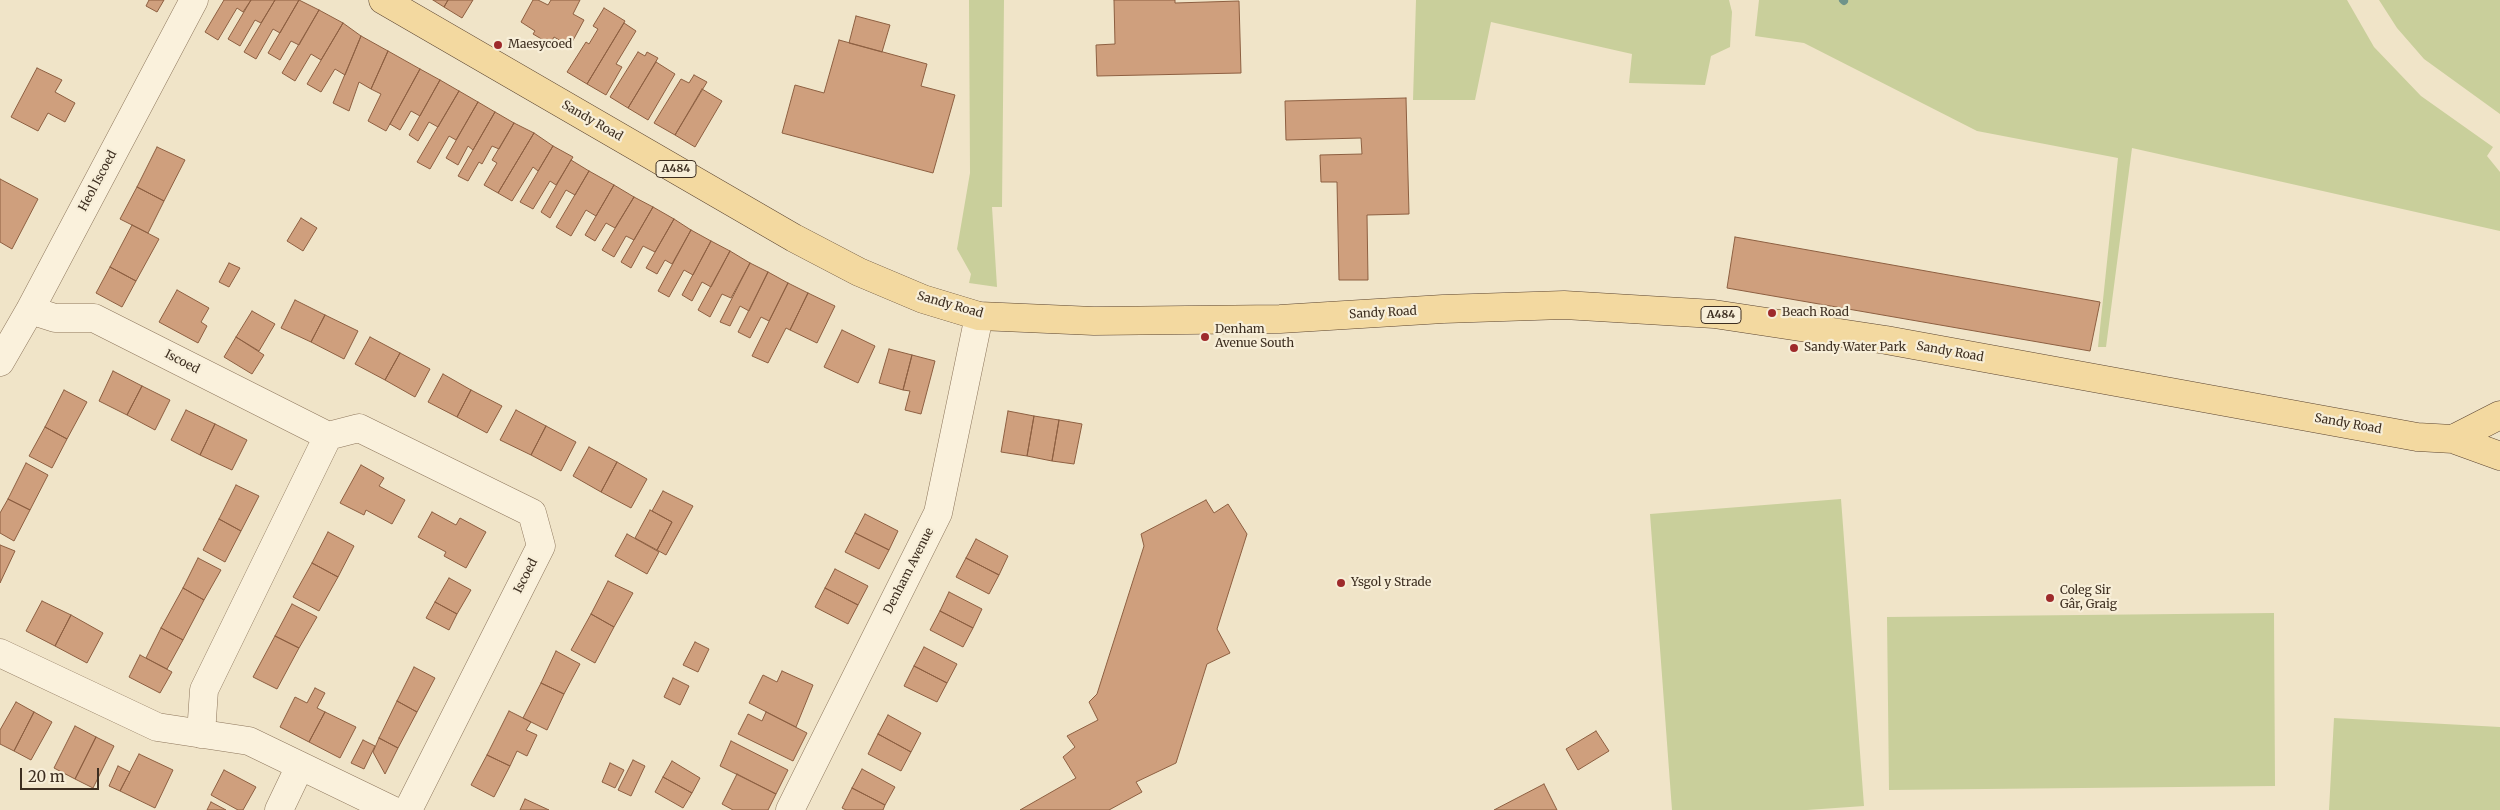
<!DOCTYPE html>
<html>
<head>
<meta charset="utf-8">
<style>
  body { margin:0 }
  #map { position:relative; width:2500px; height:810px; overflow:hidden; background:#f0e4c8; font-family:Merriweather,serif }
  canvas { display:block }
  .scale { position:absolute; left:20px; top:768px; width:79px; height:22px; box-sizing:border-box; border:2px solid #3d2e20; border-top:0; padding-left:6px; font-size:15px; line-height:18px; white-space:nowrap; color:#3d2e20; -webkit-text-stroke:4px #f7eed8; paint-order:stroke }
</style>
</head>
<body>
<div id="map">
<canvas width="2500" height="810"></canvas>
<div class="scale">20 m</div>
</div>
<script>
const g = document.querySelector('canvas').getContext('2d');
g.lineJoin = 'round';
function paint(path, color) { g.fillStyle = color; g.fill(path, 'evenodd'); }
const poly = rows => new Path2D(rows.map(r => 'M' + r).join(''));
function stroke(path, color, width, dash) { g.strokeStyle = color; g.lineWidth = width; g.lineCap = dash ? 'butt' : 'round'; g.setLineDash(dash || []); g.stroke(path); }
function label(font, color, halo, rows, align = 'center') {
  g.font = font + ' Merriweather,serif'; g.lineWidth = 4.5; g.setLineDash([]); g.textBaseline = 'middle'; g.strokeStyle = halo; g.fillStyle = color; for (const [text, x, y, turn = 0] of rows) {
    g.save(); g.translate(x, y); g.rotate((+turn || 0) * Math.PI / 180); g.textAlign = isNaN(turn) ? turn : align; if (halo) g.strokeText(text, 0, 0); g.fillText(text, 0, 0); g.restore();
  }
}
paint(poly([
  [969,0,1004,0,1002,207,992,207,997,287,969,283,971,274,957,249,970,173],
  [1416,0,1729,0,1732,12,1730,47,1711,56,1705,85,1629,83,1632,54,1491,22,1475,100,1413,100],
  [1759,0,2347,0,2374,47,2421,96,2493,147,2487,156,2500,172,2500,231,2132,148,2106,347,2098,347,2118,158,1977,131,1804,43,1755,36],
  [2379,0,2500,0,2500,114,2424,59,2397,28],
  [1841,499,1864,806,1807,810,1672,810,1650,514],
  [2274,613,2275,786,1889,790,1887,617],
  [2334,718,2500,727,2500,810,2329,810]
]), '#c9cf9b');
stroke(poly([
  [1843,0,1844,1]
]), '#6f938a', 8);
const building = poly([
  [149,0,164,0,157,12,146,6,149,0],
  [224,0,251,0,243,12,237,8,218,40,205,32,224,0],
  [251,0,275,0,261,23,255,20,240,46,228,39,251,0],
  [275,0,299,0,280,33,273,29,256,59,244,52,275,0],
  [299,0,319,10,299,45,291,41,280,60,268,53,299,0],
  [433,0,448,0,444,7,433,0],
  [448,0,473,0,462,18,444,7,448,0],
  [533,0,538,0,548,5,551,0,580,0,573,14,584,20,570,46,554,37,550,44,533,34,535,31,521,22,533,0],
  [1114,0,1175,0,1175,3,1239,1,1241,73,1097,76,1096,45,1115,44,1114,0],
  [604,8,625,21,587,84,567,72,586,42,589,44,598,29,593,26,604,8],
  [319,10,343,23,321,60,311,54,295,81,282,73,319,10],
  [856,16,890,25,882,52,849,43,856,16],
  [343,23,361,36,345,75,335,69,321,92,307,84,343,23],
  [624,23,636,31,616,64,622,67,606,95,587,84,624,23],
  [361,36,388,51,371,89,359,82,349,111,333,103,361,36],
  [839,40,927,64,921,86,955,95,933,173,782,133,795,85,824,93,839,40],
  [388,51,420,69,386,131,368,121,381,94,371,89,388,51],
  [638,52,645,56,647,52,658,58,628,108,610,97,638,52],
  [656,62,675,74,648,120,628,108,656,62],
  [37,68,62,80,55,92,75,103,65,122,48,113,38,131,11,117,37,68],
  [420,69,440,80,420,116,411,111,400,130,390,124,420,69],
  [694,75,707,82,675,135,654,123,681,79,689,83,694,75],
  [440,80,459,91,438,127,429,122,418,141,409,135,440,80],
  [702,89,722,101,695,147,675,135,702,89],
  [459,91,478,102,456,140,449,136,430,169,417,162,459,91],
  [1406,98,1409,214,1367,215,1368,280,1339,280,1337,182,1321,182,1320,155,1362,154,1361,138,1286,140,1285,101,1406,98],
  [478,102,495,112,473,150,468,146,458,165,446,158,478,102],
  [495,112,514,123,499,149,492,146,482,164,479,162,468,181,458,176,495,112],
  [514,123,534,133,498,193,484,185,497,163,492,160,514,123],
  [534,133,553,146,538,171,533,167,512,201,498,193,534,133],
  [553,146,573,157,556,185,550,181,533,209,520,202,553,146],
  [157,147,185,160,164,201,137,187,157,147],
  [571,160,589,171,575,195,566,190,550,218,541,212,571,160],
  [589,171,614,185,596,216,586,210,571,236,556,227,589,171],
  [0,179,38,199,12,249,0,242,0,179],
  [614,185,634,197,615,228,606,223,595,241,585,235,614,185],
  [137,187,164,201,148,233,120,219,137,187],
  [634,197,653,207,634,240,626,236,614,257,602,250,634,197],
  [653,207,674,219,655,252,643,246,631,268,621,262,653,207],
  [301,218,317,228,303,251,287,241,301,218],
  [674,219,691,230,672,264,665,260,657,274,646,268,674,219],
  [132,225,159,239,136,281,110,267,132,225],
  [691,230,711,241,693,275,684,270,669,297,658,291,691,230],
  [1735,237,2100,302,2090,351,1727,288,1735,237],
  [711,241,730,251,711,287,702,282,692,301,682,295,711,241],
  [730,251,750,263,731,298,722,294,710,317,698,310,730,251],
  [229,263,240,268,229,287,219,282,229,263],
  [750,263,768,272,749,311,740,306,730,326,720,322,750,263],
  [110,267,136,281,122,307,96,293,110,267],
  [768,272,788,283,769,321,761,317,750,338,738,332,768,272],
  [788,283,808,293,790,330,786,328,768,363,752,356,788,283],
  [177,290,209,308,201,322,207,326,198,343,159,322,177,290],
  [808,293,835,306,817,343,790,330,808,293],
  [295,300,325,315,311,342,281,328,295,300],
  [252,311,275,324,259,351,236,337,252,311],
  [325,315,358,331,344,359,311,342,325,315],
  [842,330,875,346,858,383,824,367,842,330],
  [236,337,264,355,252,374,224,357,236,337],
  [370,337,400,353,385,380,355,364,370,337],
  [889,349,912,355,903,390,879,383,889,349],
  [400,353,430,369,415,397,385,380,400,353],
  [912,355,935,361,921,414,905,410,910,391,903,390,912,355],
  [113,371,142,386,127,415,99,401,113,371],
  [443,374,471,390,457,417,428,402,443,374],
  [142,386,170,400,155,430,127,415,142,386],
  [64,390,87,402,67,439,45,427,64,390],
  [471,390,502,406,487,433,457,417,471,390],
  [186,410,215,424,200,455,171,440,186,410],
  [516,410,546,426,531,455,500,440,516,410],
  [1008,411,1034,416,1027,456,1001,452,1008,411],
  [1034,416,1059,420,1052,461,1027,456,1034,416],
  [1059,420,1082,424,1074,464,1052,461,1059,420],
  [215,424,247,440,232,470,200,455,215,424],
  [546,426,576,442,561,471,531,455,546,426],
  [45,427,67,439,52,468,29,456,45,427],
  [589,447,617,462,601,492,573,476,589,447],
  [617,462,647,479,631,508,601,492,617,462],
  [26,463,48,475,30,510,8,499,26,463],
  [361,465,384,478,379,486,405,500,392,524,366,510,364,515,340,503,361,465],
  [236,485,259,496,241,531,219,519,236,485],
  [663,491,693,506,666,555,657,550,672,522,652,511,663,491],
  [8,499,30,510,14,541,0,533,0,513,8,499],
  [1206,500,1214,513,1228,504,1247,534,1217,629,1230,653,1207,664,1176,763,1136,782,1142,792,1109,810,1020,810,1076,778,1063,757,1075,747,1067,736,1098,720,1089,702,1097,694,1144,546,1141,534,1206,500],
  [650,510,672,522,657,550,635,538,650,510],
  [432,512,456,525,460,518,486,532,466,568,444,556,446,552,418,537,432,512],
  [865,514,898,531,889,550,855,533,865,514],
  [219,519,241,531,225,562,203,550,219,519],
  [328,532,354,546,338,577,312,563,328,532],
  [855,533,889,550,879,569,845,552,855,533],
  [627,534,659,552,647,574,615,556,627,534],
  [976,539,1008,556,999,575,966,558,976,539],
  [0,545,15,551,0,583,0,545],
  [198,558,221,570,204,600,183,588,198,558],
  [966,558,999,575,989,594,956,577,966,558],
  [312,563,338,577,319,611,293,597,312,563],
  [835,569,868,586,858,605,825,588,835,569],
  [449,578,471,590,457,614,435,602,449,578],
  [608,581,633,593,614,627,591,614,608,581],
  [183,588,204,600,183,640,161,628,183,588],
  [825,588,858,605,848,624,815,607,825,588],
  [949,592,982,609,973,628,940,611,949,592],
  [42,601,71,615,55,646,26,631,42,601],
  [435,602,457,614,449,630,426,618,435,602],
  [292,604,317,617,299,648,275,636,292,604],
  [940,611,973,628,963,647,930,630,940,611],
  [591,614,614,627,595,663,571,650,591,614],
  [71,615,103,633,87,663,55,646,71,615],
  [161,628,183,640,167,669,146,658,161,628],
  [275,636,299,648,277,689,253,677,275,636],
  [695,642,709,649,698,672,683,665,695,642],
  [924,647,957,664,947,683,914,666,924,647],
  [556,651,580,664,564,694,541,683,556,651],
  [140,655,172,672,160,693,129,677,140,655],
  [914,666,947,683,937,702,904,686,914,666],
  [414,667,435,678,417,712,397,701,414,667],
  [782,671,813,685,796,727,749,703,763,675,777,682,782,671],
  [673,678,689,686,680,705,664,697,673,678],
  [541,683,564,694,547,730,523,718,541,683],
  [315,688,325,693,317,708,325,712,309,742,280,727,295,697,307,703,315,688],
  [397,701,417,712,398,748,379,738,397,701],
  [16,702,34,712,14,751,0,744,0,730,16,702],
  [509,711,531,722,526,730,537,735,527,756,517,751,510,766,487,755,509,711],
  [34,712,52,722,31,760,14,751,34,712],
  [325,712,356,727,340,758,309,742,325,712],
  [766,712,807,733,793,761,738,734,748,714,762,721,766,712],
  [888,715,921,733,911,752,878,734,888,715],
  [75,726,96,737,75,779,54,768,75,726],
  [1596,731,1609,751,1578,770,1566,749,1596,731],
  [878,734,911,752,901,771,868,754,878,734],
  [96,737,114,746,93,788,75,779,96,737],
  [379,738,398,748,385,774,373,752,379,738],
  [363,740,375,746,364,769,351,763,363,740],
  [731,741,788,770,776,794,720,766,731,741],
  [139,754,173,770,155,808,120,791,139,754],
  [487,755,510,766,494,797,471,785,487,755],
  [633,760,645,766,631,796,618,790,633,760],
  [672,761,700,778,692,793,663,777,672,761],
  [610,763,624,770,615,788,602,782,610,763],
  [118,766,130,772,120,791,109,786,118,766],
  [862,769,895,787,885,805,852,788,862,769],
  [224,770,256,787,243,810,238,810,211,795,224,770],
  [737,774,776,794,768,810,733,810,722,804,737,774],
  [663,777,692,793,683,808,655,792,663,777],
  [1544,784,1557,810,1494,810,1544,784],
  [852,788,885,805,883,810,846,810,842,808,852,788],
  [525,799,549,810,520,810,525,799],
  [211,802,226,810,207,810,211,802]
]);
paint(building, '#cf9f7d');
stroke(building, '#8d5f41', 1);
const minor = poly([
  [30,310,55,318,94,318,328,436,359,428,532,513,541,546,408,810],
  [0,362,30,310,194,0],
  [0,653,157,727,249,741,392,810],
  [201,734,204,690,328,436],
  [279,810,300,766],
  [790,810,938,513,979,316]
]);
const major = poly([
  [383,0,794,238,859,272,923,299,979,316,1094,321,1280,319,1443,309,1564,305,1714,314,1886,340,2417,437,2453,439,2500,456],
  [2453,439,2500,415]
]);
stroke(minor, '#8d765c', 29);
stroke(major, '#5b4430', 29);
stroke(minor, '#faf1dc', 28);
stroke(major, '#f3d9a0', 28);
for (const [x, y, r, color] of [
  [498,45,5,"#9e2a2b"],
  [1772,313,5,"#9e2a2b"],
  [1205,337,5,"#9e2a2b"],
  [1794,348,5,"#9e2a2b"],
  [1341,583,5,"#9e2a2b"],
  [2050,598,5,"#9e2a2b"]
]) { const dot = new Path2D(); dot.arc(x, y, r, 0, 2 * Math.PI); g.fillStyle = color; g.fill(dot); stroke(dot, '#f7eed8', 2); }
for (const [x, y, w] of [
  [676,169,40],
  [1721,315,40]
]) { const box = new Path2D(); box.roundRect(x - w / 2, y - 8.5, w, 17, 4); g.fillStyle = '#f7eed8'; g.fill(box); stroke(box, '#3d2e20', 1); }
label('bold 11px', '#3d2e20', null, [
  ["A484",676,169],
  ["A484",1721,315]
]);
label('12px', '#3d2e20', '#f7eed8', [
  ["Maesycoed",508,45],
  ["Beach Road",1782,313],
  ["Denham",1215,330],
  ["Avenue South",1215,344],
  ["Sandy Water Park",1804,348],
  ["Ysgol y Strade",1351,583],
  ["Coleg Sir",2060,591],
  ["Gâr, Graig",2060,605]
], 'left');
label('12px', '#3d2e20', '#f7eed8', [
  ["Sandy Road",592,121,30],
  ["Heol Iscoed",98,181,-62],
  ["Sandy Road",950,305,16],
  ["Sandy Road",1383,313,-3],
  ["Sandy Road",1950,352,10],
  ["Iscoed",182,362,27],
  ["Sandy Road",2348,424,10],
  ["Denham Avenue",909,571,-63],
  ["Iscoed",526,576,-63]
]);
</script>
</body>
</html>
